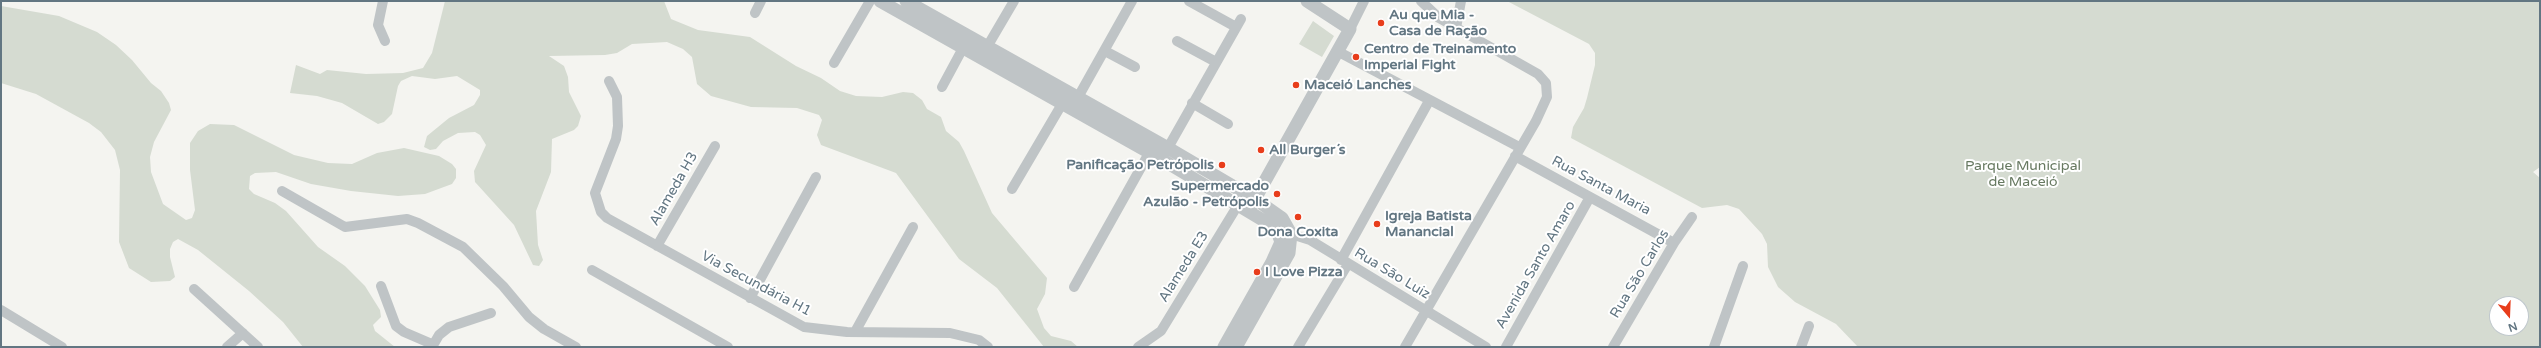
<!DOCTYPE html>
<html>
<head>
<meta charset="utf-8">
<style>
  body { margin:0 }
  #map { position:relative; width:2541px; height:348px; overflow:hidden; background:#f4f4f0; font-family:"Varela Round",sans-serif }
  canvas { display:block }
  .frame { position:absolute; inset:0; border:2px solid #627682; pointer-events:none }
  .north { position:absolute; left:2489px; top:296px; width:40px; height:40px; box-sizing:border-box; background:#fff; border:1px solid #c0c8cd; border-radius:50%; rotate:161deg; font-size:11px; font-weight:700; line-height:16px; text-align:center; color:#627682 }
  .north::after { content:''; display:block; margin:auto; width:14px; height:18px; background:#e83d1b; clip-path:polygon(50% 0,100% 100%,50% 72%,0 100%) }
</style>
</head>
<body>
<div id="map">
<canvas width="2541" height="348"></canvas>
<div class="frame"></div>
<div class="north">N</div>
</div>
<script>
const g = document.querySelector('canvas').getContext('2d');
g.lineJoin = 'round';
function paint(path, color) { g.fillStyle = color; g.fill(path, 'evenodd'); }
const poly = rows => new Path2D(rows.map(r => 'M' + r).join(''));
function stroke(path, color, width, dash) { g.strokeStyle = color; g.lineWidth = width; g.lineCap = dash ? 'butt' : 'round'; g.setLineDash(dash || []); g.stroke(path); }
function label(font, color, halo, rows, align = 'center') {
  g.font = font + ' "Varela Round",sans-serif'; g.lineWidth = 4; g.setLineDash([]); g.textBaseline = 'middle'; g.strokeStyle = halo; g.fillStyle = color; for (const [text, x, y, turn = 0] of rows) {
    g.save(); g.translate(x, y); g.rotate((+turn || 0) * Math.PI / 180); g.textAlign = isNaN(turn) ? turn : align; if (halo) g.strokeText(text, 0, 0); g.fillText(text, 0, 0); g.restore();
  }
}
paint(poly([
  [445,1,664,1,671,19,698,30,750,37,796,66,821,78,840,91,856,96,882,97,903,92,913,93,922,100,927,109,941,117,946,131,959,142,964,151,992,213,1047,278,1045,294,1037,309,1044,328,1051,336,1071,341,1078,347,1044,347,997,288,959,259,896,173,821,145,817,135,822,120,819,115,797,108,751,107,711,96,697,84,692,57,683,49,667,42,632,44,617,53,605,55,549,56,564,66,568,77,569,92,581,116,578,126,574,130,552,139,551,172,536,211,538,245,543,260,539,266,533,265,514,225,475,182,474,171,486,145,480,135,475,132,458,133,443,141,436,149,430,150,424,147,427,136,449,118,474,105,480,95,480,90,457,76,435,79,412,76,401,81,398,86,392,114,384,122,378,124,342,103,317,96,290,93,296,65,320,74,327,70,366,74,403,73,423,68,432,53],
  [1507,1,2540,1,2540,167,2533,172,2540,178,2540,346,1858,347,1836,324,1795,302,1778,287,1768,267,1767,244,1762,234,1739,209,1727,205,1702,208,1571,138,1573,127,1584,108,1587,98,1595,65,1595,53,1589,44],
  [2497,304,2521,304,2521,328,2497,328],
  [1,6,59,16,97,32,116,45,132,60,151,83,161,91,169,103,171,110,154,142,150,157,151,172,163,204,186,220,192,218,195,210,190,170,190,143,198,131,210,124,234,125,294,155,328,163,352,164,377,153,404,148,439,156,452,164,456,169,456,178,452,184,425,194,398,196,351,191,311,184,276,172,255,173,250,176,249,189,254,194,275,203,286,211,318,247,345,266,365,286,380,310,381,317,373,325,375,331,395,347,303,347,283,322,249,291,198,250,178,239,173,242,170,249,170,257,175,277,170,281,151,282,129,268,119,242,120,170,115,150,101,132,89,123,36,94,1,83],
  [1313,21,1334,36,1322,57,1299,44]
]), '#d5dbd1');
stroke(poly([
  [383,1,378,25,385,41],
  [1189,1,1236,27],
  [755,13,761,1],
  [1456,28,1461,1],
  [1350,29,1364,1],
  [1177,41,1216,62],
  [987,47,1014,1],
  [1105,51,1135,67],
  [1337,51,1519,147],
  [834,63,870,1],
  [609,81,617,97,618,126,616,139,595,193,601,212,607,218,804,327,847,332,950,333,979,340,988,347],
  [942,87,963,48],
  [1077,99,1132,1],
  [1192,103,1228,124],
  [1165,153,1241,19],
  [1515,156,1674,243],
  [1012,189,1062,104],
  [282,191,345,227,407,219,418,223,463,247,503,286,529,317,544,329,576,347],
  [1285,236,1291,234,1310,240,1486,347],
  [657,246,715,146],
  [1341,260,1429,101],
  [592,270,728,347],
  [381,286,396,326,404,332,432,344],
  [1074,287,1153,146],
  [194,289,258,347],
  [750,298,816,177],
  [1,310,62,347],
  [855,332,913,227],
  [227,347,243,333],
  [432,347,439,335,449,327,491,313],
  [1138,347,1161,331,1241,200],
  [1298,347,1348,264],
  [1405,347,1536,121,1547,97,1546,83,1538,74,1439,18,1421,1],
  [1506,347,1590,197],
  [1613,347,1674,243,1692,217],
  [1714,347,1743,266],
  [1801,347,1809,326]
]), '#bfc4c6', 10);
stroke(poly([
  [880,1,1161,159,1276,228,1281,242,1272,262,1224,347],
  [906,1,1168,148,1255,199,1282,218,1291,234,1289,253,1236,347],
  [1251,206,1350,29,1307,1]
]), '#bfc4c6', 13);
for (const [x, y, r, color] of [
  [1381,23,4,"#e83d1b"],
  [1356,57,4,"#e83d1b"],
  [1296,85,4,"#e83d1b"],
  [1261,150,4,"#e83d1b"],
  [1222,165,4,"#e83d1b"],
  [1277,194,4,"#e83d1b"],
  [1298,217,4,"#e83d1b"],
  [1377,224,4,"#e83d1b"],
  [1257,272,4,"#e83d1b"]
]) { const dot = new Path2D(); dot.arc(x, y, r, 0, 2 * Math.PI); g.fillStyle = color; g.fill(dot); stroke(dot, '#fff', 1.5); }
label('bold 14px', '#627682', '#fff', [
  ["Au que Mia -",1389,15],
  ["Casa de Ração",1389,31],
  ["Centro de Treinamento",1364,49],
  ["Imperial Fight",1364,65],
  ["Maceió Lanches",1304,85],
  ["All Burger´s",1269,150],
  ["Panificação Petrópolis",1214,165,"right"],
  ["Supermercado",1269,186,"right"],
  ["Azulão - Petrópolis",1269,202,"right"],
  ["Igreja Batista",1385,216],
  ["Manancial",1385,232],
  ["Dona Coxita",1298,232,"center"],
  ["I Love Pizza",1265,272]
], 'left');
label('14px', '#677961', '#fff', [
  ["Parque Municipal",2023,166],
  ["de Maceió",2023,182]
]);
label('14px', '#627682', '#fff', [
  ["Rua Santa Maria",1601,186,28],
  ["Alameda H3",674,189,-60],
  ["Avenida Santo Amaro",1536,265,-60],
  ["Alameda E3",1184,267,-58],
  ["Rua São Luiz",1392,274,31],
  ["Rua São Carlos",1640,274,-59],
  ["Via Secundária H1",756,284,28]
]);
</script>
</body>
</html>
